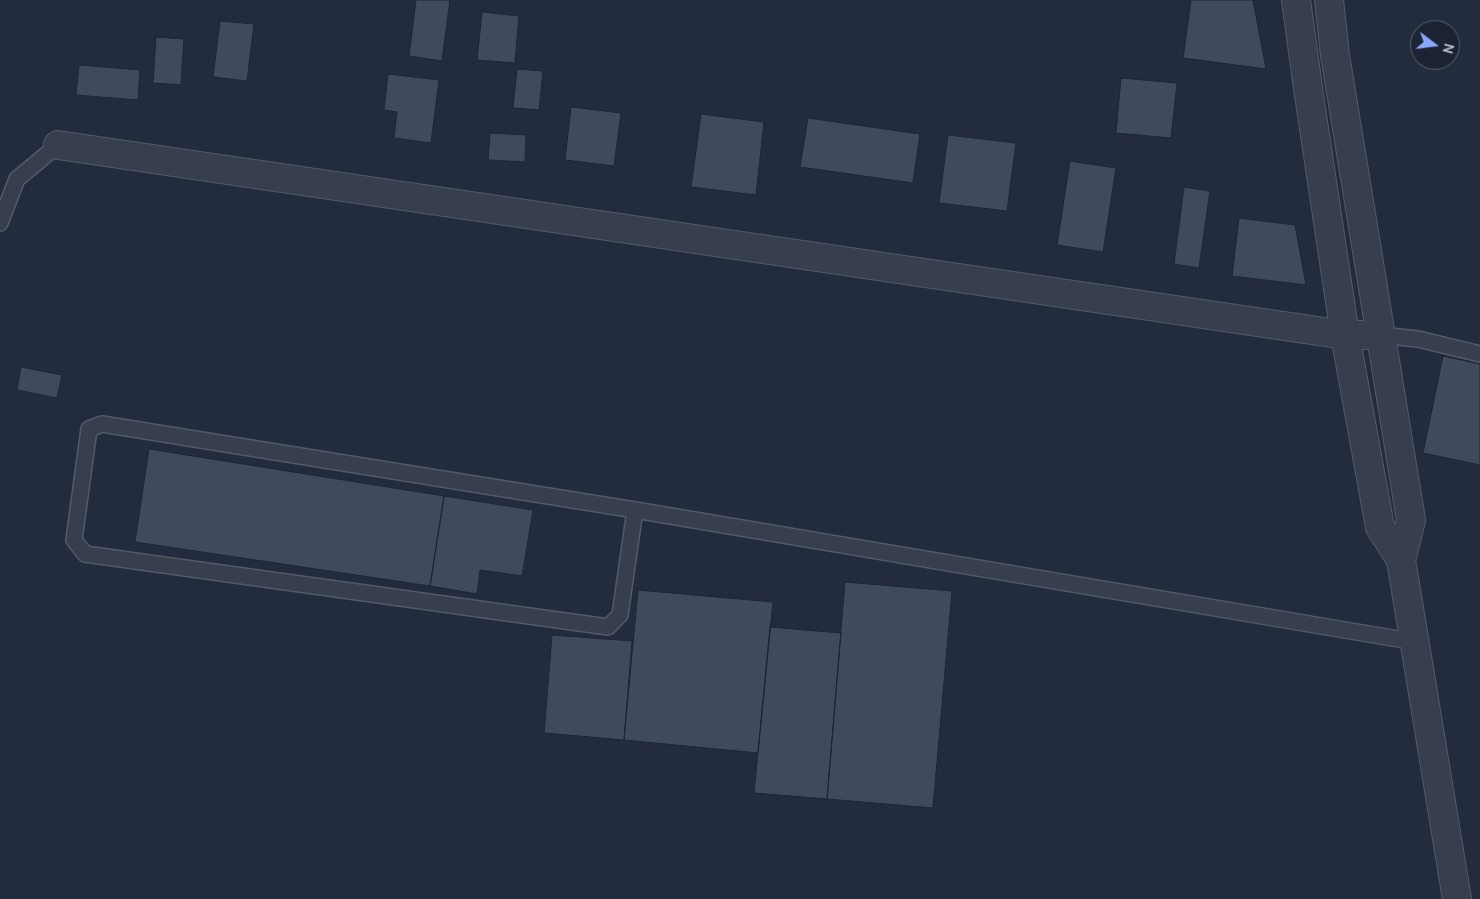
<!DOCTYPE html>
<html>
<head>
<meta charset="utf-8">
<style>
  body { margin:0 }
  #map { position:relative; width:1480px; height:899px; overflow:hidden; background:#232c3e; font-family:Cabin,sans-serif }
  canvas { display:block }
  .north { position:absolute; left:1410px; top:20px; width:50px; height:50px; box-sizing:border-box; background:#1c2433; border:1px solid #58606f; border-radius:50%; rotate:105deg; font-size:14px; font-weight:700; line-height:20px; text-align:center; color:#b3bac9 }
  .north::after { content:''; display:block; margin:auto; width:18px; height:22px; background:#87a8fb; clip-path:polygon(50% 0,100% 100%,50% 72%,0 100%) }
</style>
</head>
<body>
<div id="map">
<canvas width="1480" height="899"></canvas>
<div class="north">N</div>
</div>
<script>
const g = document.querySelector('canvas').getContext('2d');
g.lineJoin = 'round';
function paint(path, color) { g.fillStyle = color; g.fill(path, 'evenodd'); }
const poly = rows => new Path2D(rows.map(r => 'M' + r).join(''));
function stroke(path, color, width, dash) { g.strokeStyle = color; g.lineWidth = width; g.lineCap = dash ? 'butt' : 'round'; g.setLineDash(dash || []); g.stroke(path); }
const building = poly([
  [416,0,450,0,442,61,409,56,416,0],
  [1191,0,1253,0,1266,69,1183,58,1191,0],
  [482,12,519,16,515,63,477,60,482,12],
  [220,21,254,24,247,81,213,77,220,21],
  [156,37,184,39,181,85,153,83,156,37],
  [79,65,140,70,138,100,76,95,79,65],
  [517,69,543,71,539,110,513,108,517,69],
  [388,74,439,80,431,143,394,138,397,112,384,110,388,74],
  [1121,78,1177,83,1171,138,1116,133,1121,78],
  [571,107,621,113,614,166,565,160,571,107],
  [701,114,764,122,756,195,691,187,701,114],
  [808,118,920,134,913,183,800,167,808,118],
  [490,133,526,135,525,162,488,160,490,133],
  [948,135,1016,143,1007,211,939,203,948,135],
  [1070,161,1116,168,1103,252,1057,245,1070,161],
  [1184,187,1210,191,1199,268,1174,264,1184,187],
  [1239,218,1295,225,1306,285,1232,276,1239,218],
  [1443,356,1480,364,1480,465,1423,453,1443,356],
  [21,367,62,375,57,398,17,390,21,367],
  [149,449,444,496,430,586,135,542,149,449],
  [444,496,533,510,522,576,480,570,477,594,430,586,444,496],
  [845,582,952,591,933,808,827,799,845,582],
  [638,590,773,602,758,753,624,740,638,590],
  [770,627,841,633,827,799,754,793,770,627],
  [552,635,632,641,624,740,544,733,552,635]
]);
paint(building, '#3f4a5d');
stroke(building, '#1e2635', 1);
const service = poly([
  [0,223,17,179,58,145],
  [1380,335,1418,339,1480,354],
  [635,510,620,615,608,627,85,554,74,540,89,429,102,424,635,510,1416,642]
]);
const minor = poly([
  [58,145,1345,335,1380,335]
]);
const tertiary = poly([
  [1296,0,1309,95,1345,335,1380,527,1401,560,1457,899],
  [1329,0,1335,55,1411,520,1401,560]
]);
stroke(service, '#525a69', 18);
stroke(minor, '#525a69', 30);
stroke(tertiary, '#525a69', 30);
stroke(service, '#373f4e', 15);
stroke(minor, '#373f4e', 28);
stroke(tertiary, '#373f4e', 28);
</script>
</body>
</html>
